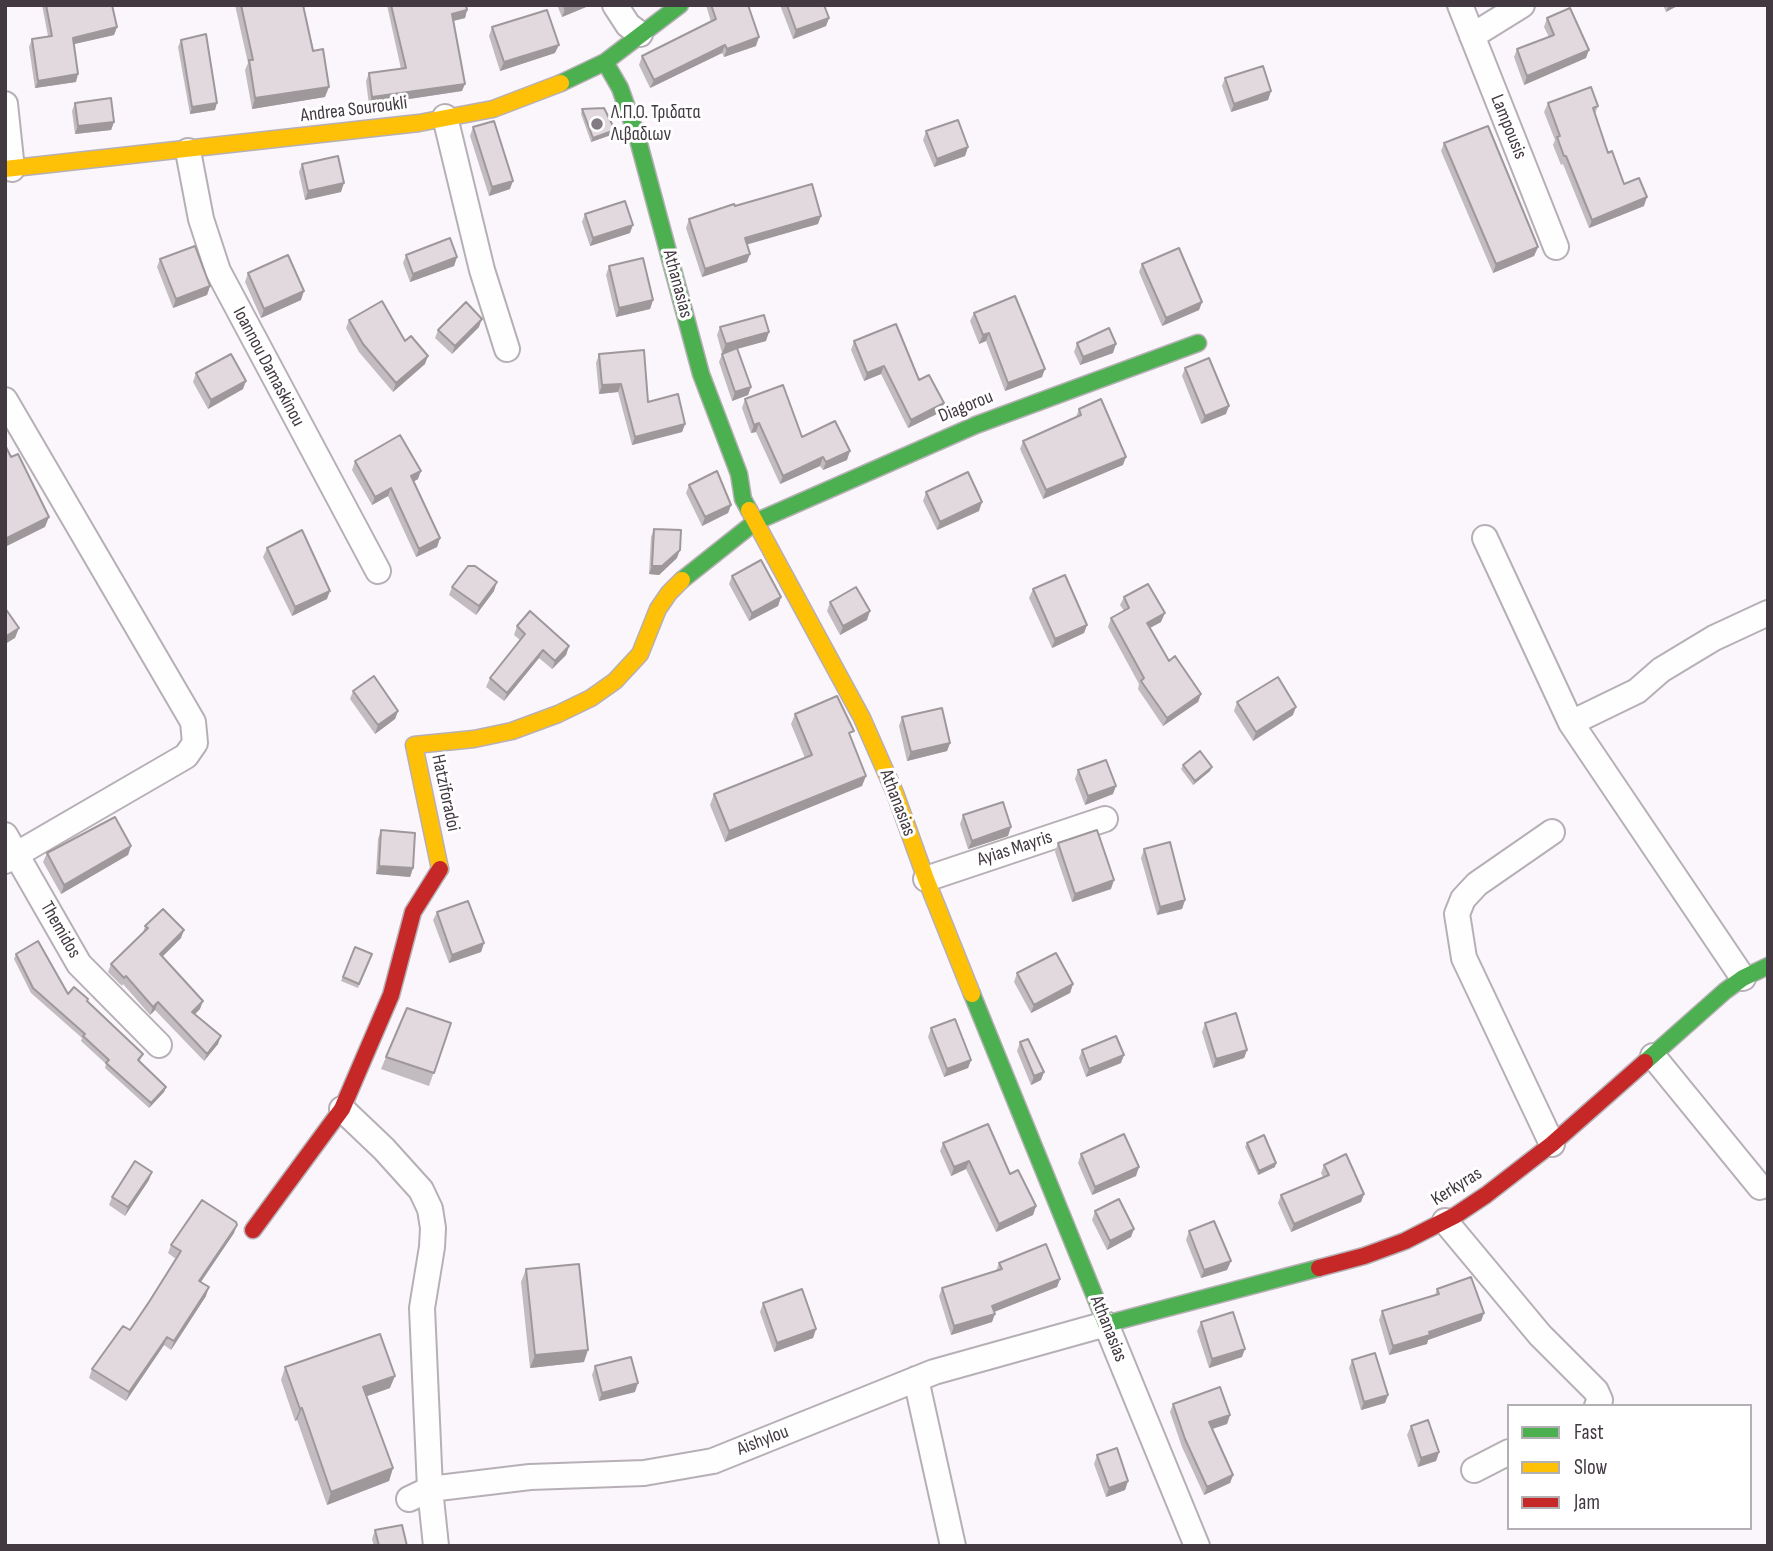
<!DOCTYPE html>
<html>
<head>
<meta charset="utf-8">
<style>
  body { margin:0 }
  #map { position:relative; width:1773px; height:1551px; overflow:hidden; background:#fbf6fb; font-family:"Sofia Sans Condensed",sans-serif }
  canvas { display:block }
  .frame { position:absolute; inset:0; border:7px solid #423941; pointer-events:none }
  .legend { position:absolute; left:1507px; top:1404px; width:245px; height:126px; box-sizing:border-box; background:#fff; border:2px solid #b3b0b3; margin:0; padding:9px 12px; list-style:none; font-size:21px; color:#423941 }
  .legend li { display:flex; align-items:center; gap:14px; height:35px }
  .legend b { width:35px; border:2px solid #b3b0b3 }
</style>
</head>
<body>
<div id="map">
<canvas width="1773" height="1551"></canvas>
<div class="frame"></div>
<ul class="legend">
<li><b style="height:9px;background:#4caf50"></b>Fast</li>
<li><b style="height:9px;background:#ffc107"></b>Slow</li>
<li><b style="height:9px;background:#c62828"></b>Jam</li>
</ul>
</div>
<script>
const g = document.querySelector('canvas').getContext('2d');
g.lineJoin = 'round';
const poly = rows => new Path2D(rows.map(r => 'M' + r).join(''));
function stroke(path, color, width, dash) { g.strokeStyle = color; g.lineWidth = width; g.lineCap = dash ? 'butt' : 'round'; g.setLineDash(dash || []); g.stroke(path); }
function paint(path, color) { g.fillStyle = color; g.fill(path, 'evenodd'); }
function label(font, color, halo, rows, align = 'center') {
  g.font = font + ' "Sofia Sans Condensed",sans-serif'; g.lineWidth = 6; g.setLineDash([]); g.textBaseline = 'middle'; g.strokeStyle = halo; g.fillStyle = color; for (const [text, x, y, turn = 0] of rows) {
    g.save(); g.translate(x, y); g.rotate((+turn || 0) * Math.PI / 180); g.textAlign = isNaN(turn) ? turn : align; if (halo) g.strokeText(text, 0, 0); g.fillText(text, 0, 0); g.restore();
  }
}
const street = poly([
  [615,5,628,25,640,34],
  [1460,5,1556,247],
  [1472,36,1522,5],
  [5,104,12,169],
  [445,117,482,270,507,349],
  [188,151,201,219,218,271,378,571],
  [5,400,193,722,195,743,186,756,5,861],
  [1485,538,1571,723,1743,978],
  [1571,723,1637,691,1661,670,1714,638,1768,613],
  [5,835,79,964,159,1045],
  [926,879,1105,819],
  [1653,1056,1760,1187],
  [342,1109,384,1149,421,1190,430,1209,433,1228,432,1247,422,1308,430,1489,436,1546],
  [1552,1144,1464,958,1457,914,1463,899,1477,884,1552,832],
  [1445,1221,1540,1335,1596,1391,1600,1400,1597,1406],
  [916,1379,953,1546],
  [1474,1470,1509,1452],
  [409,1499,430,1489,530,1477,644,1473,713,1461,934,1372,1106,1324,1197,1546]
]);
const fast = poly([
  [605,62,620,88,637,136,701,374,739,474,743,499,749,510],
  [561,83,605,62,680,5],
  [682,580,755,522,976,425,1198,343],
  [972,994,1106,1324,1319,1268],
  [1645,1062,1725,991,1743,978,1768,966]
]);
const slow = poly([
  [5,169,419,123,493,109,561,83],
  [749,510,862,718,895,793,926,879,972,994],
  [440,869,414,745,474,739,512,731,558,714,591,698,615,681,640,654,658,609,669,593,682,580]
]);
const jam = poly([
  [253,1230,342,1109,391,995,413,912,440,869],
  [1319,1268,1364,1256,1405,1241,1456,1215,1486,1195,1552,1144,1645,1062]
]);
stroke(street, '#b6b0b6', 28);
stroke(fast, '#b6b0b6', 19);
stroke(slow, '#b6b0b6', 19);
stroke(jam, '#b6b0b6', 19);
stroke(street, '#fefefe', 24);
stroke(fast, '#4caf50', 16);
stroke(slow, '#ffc107', 16);
stroke(jam, '#c62828', 16);
paint(poly([
  [42,5,112,5,117,27,114,35,74,44,76,82,35,88,29,47,32,39,48,36],
  [235,5,303,5,325,97,252,109,245,70,248,63],
  [387,5,466,5,467,10,465,18,453,21,462,91,369,105,366,81,369,73,401,69],
  [557,5,591,5,562,17],
  [706,5,748,5,756,46,724,57,722,53,650,88,639,65,642,56,711,22],
  [780,5,824,5,829,18,826,26,793,39],
  [1663,5,1679,5,1666,12],
  [1547,18,1586,58,1524,85,1514,57,1517,49,1549,37,1544,27],
  [492,27,555,53,500,71,489,36],
  [181,40,215,110,190,114,178,47],
  [1225,78,1271,91,1268,100,1231,112,1222,86],
  [75,103,114,122,111,130,75,134,72,111],
  [1548,103,1598,106,1595,114,1608,153,1624,184,1644,206,1589,228,1563,164,1561,165,1553,145,1555,140,1544,112],
  [582,109,615,130,614,134,591,142,581,114],
  [473,127,510,189,489,196,470,136],
  [926,131,968,147,965,156,934,167,923,140],
  [1444,143,1538,247,1534,256,1493,273,1441,151],
  [302,164,341,192,305,200,299,172],
  [585,214,630,233,590,246,582,222],
  [689,219,818,224,747,244,747,262,702,277,686,228],
  [406,255,457,257,454,266,410,282,403,263],
  [160,259,210,286,207,295,173,308,157,267],
  [1142,264,1202,302,1199,310,1162,326,1139,272],
  [609,266,653,300,650,309,616,317,606,275],
  [248,273,301,300,261,318,245,282],
  [974,313,1042,377,1005,391,986,341,979,344,970,321],
  [349,320,405,341,425,364,393,392,359,352,346,328],
  [479,327,452,354,435,338,438,330],
  [720,327,766,341,737,349,751,387,748,395,732,401,719,362,722,354,730,351,722,353,717,335],
  [854,341,919,380,944,403,941,412,908,428,881,374,864,381,851,350],
  [1077,343,1113,353,1080,365,1074,352],
  [599,354,648,402,685,424,682,432,632,445,618,392,599,394,596,363],
  [1185,368,1226,414,1201,424,1182,376],
  [196,373,243,389,208,409,193,382],
  [745,399,802,437,847,460,823,470,820,466,780,484,756,432,751,433,742,408],
  [1079,409,1123,465,1043,499,1020,449,1023,441,1076,417],
  [355,461,418,479,413,482,440,538,437,547,416,557,388,496,372,505,352,470],
  [689,485,731,505,728,513,702,526,686,493],
  [926,492,979,511,937,530,923,501],
  [654,529,677,558,659,575,649,574,651,537],
  [267,548,327,599,292,616,263,557],
  [732,576,781,597,778,606,749,621,729,584],
  [452,587,494,591,476,615,449,595],
  [1033,589,1087,625,1084,633,1052,648,1029,598],
  [1124,597,1161,622,1150,628,1169,661,1201,694,1198,702,1163,726,1138,689,1139,684,1108,627,1111,618,1124,611,1120,605],
  [830,602,867,620,840,635,827,611],
  [517,626,569,646,566,655,552,669,539,658,504,701,486,687,490,678,520,640,514,635],
  [353,691,398,711,395,719,375,734,350,699],
  [1237,702,1293,715,1253,741,1234,711],
  [795,714,851,739,862,786,725,842,710,805,714,794,805,758,791,724],
  [902,717,950,743,947,751,907,761,899,726],
  [1183,765,1210,771,1193,785,1181,769],
  [1078,770,1113,794,1085,805,1075,779],
  [963,815,1008,836,968,849,960,824],
  [381,830,413,868,410,877,376,874,378,839],
  [1058,843,1111,889,1072,902,1055,852],
  [131,846,128,855,61,894,43,862,47,853],
  [1144,849,1185,900,1182,909,1157,915,1141,858],
  [437,912,484,943,481,952,449,963,433,920],
  [145,926,181,938,163,956,200,1009,195,1014,218,1044,204,1061,155,1010,150,1015,123,984,122,986,108,972,111,964,143,933],
  [355,947,372,954,358,988,341,981],
  [16,954,68,994,87,1002,141,1059,139,1061,166,1087,164,1092,149,1108,105,1068,106,1064,81,1041,82,1038,31,993,14,959],
  [1017,973,1073,984,1070,993,1031,1013,1014,982],
  [451,1023,429,1086,381,1069,386,1057],
  [1205,1023,1247,1050,1244,1058,1213,1068,1202,1032],
  [931,1028,971,1060,968,1068,944,1077,928,1037],
  [1020,1042,1044,1072,1041,1080,1031,1085,1017,1051],
  [1082,1050,1121,1063,1086,1077,1079,1058],
  [943,1143,1010,1174,1036,1206,1033,1215,996,1232,966,1169,951,1176,940,1151],
  [1247,1143,1275,1167,1258,1175,1245,1147],
  [1081,1154,1136,1176,1092,1195,1078,1163],
  [1324,1165,1364,1194,1361,1202,1291,1232,1278,1203,1281,1195,1323,1177,1321,1173],
  [149,1180,125,1216,109,1205,112,1197],
  [1095,1211,1131,1237,1107,1250,1092,1220],
  [1189,1231,1231,1261,1227,1270,1201,1278,1186,1240],
  [234,1233,201,1282,206,1296,171,1350,164,1345,126,1401,89,1378,92,1369,130,1330,176,1259,168,1253,171,1245],
  [999,1263,1060,1279,1057,1287,994,1312,992,1322,951,1335,939,1296,942,1288,996,1271],
  [526,1269,584,1362,530,1368,521,1282],
  [1437,1289,1484,1313,1481,1321,1428,1340,1427,1344,1389,1355,1379,1320,1382,1311,1435,1295],
  [763,1303,816,1329,813,1338,774,1352,760,1312],
  [1201,1322,1242,1357,1209,1368,1197,1331],
  [1352,1360,1388,1395,1385,1403,1361,1410,1349,1368],
  [595,1366,635,1392,599,1401,592,1375],
  [285,1367,390,1388,367,1396,393,1468,389,1481,327,1505,297,1420,295,1421,281,1380],
  [1173,1404,1230,1415,1227,1424,1212,1429,1233,1475,1230,1483,1204,1495,1182,1447,1170,1412],
  [1411,1426,1439,1452,1436,1461,1418,1467,1407,1435],
  [1097,1455,1128,1481,1125,1490,1106,1497,1094,1464],
  [375,1530,407,1546,374,1546,372,1539]
]), '#c2bbbf');
paint(poly([
  [573,5,591,5,562,17,565,9],
  [1669,5,1679,5,1666,12],
  [467,10,465,18,449,22,452,14],
  [829,18,826,26,793,39,796,30],
  [117,27,114,35,70,45,73,38],
  [759,37,756,46,724,57,727,49],
  [559,45,555,53,500,71,504,62],
  [725,45,722,53,650,88,654,80],
  [1589,50,1586,58,1524,85,1527,76],
  [78,74,76,82,35,88,38,81],
  [465,84,462,91,369,105,372,97],
  [329,87,325,97,252,109,255,98],
  [1271,91,1268,100,1231,112,1234,104],
  [217,103,215,110,190,114,192,107],
  [114,122,111,130,75,134,78,126],
  [615,130,614,134,591,142,593,138],
  [968,147,965,156,934,167,937,159],
  [513,181,510,189,489,196,492,187],
  [344,183,341,192,305,200,308,191],
  [1647,197,1644,206,1589,228,1592,220],
  [821,216,818,224,742,246,745,238],
  [633,225,630,233,590,246,593,238],
  [1538,247,1534,256,1493,273,1496,264],
  [750,254,747,262,702,277,705,269],
  [457,257,454,266,410,282,413,274],
  [210,286,207,295,173,308,176,299],
  [304,291,301,300,261,318,264,309],
  [653,300,650,309,616,317,619,308],
  [1202,302,1199,310,1162,326,1166,318],
  [482,319,479,327,452,354,455,346],
  [769,332,766,341,722,353,726,344],
  [989,333,986,341,979,344,983,335],
  [1116,344,1113,353,1080,365,1083,357],
  [428,356,425,364,393,392,396,383],
  [884,366,881,374,864,381,867,373],
  [1045,369,1042,377,1005,391,1008,383],
  [246,381,243,389,208,409,211,400],
  [621,384,618,392,599,394,602,385],
  [751,387,748,395,732,401,735,392],
  [944,403,941,412,908,428,911,420],
  [1229,406,1226,414,1201,424,1205,416],
  [759,423,756,432,751,433,754,425],
  [685,424,682,432,632,445,635,437],
  [850,451,847,460,823,470,826,462],
  [823,457,820,466,780,484,783,476],
  [1126,457,1123,465,1043,499,1046,490],
  [421,471,418,479,407,485,411,476],
  [391,488,388,496,372,505,375,497],
  [982,502,979,511,937,530,940,522],
  [731,505,728,513,702,526,705,517],
  [49,517,45,527,5,547,5,539],
  [440,538,437,547,416,557,419,549],
  [680,550,677,558,659,575,649,574,652,566],
  [497,582,494,591,476,615,479,606],
  [330,591,327,599,292,616,295,607],
  [781,597,778,606,749,621,752,613],
  [870,611,867,620,840,635,843,626],
  [1165,613,1161,622,1144,631,1147,623],
  [1087,625,1084,633,1052,648,1055,639],
  [19,628,15,638,5,644,5,637],
  [569,646,566,655,552,669,555,661],
  [543,650,539,658,504,701,507,693],
  [1201,694,1198,702,1163,726,1167,718],
  [1296,707,1293,715,1253,741,1256,732],
  [398,711,395,719,375,734,378,725],
  [950,743,947,751,907,761,911,752],
  [1212,767,1210,771,1193,785,1195,781],
  [866,776,862,786,725,842,729,831],
  [1116,786,1113,794,1085,805,1088,796],
  [1011,827,1008,836,968,849,972,841],
  [131,846,128,855,61,894,64,885],
  [379,866,413,868,410,877,376,874],
  [1114,880,1111,889,1072,902,1075,894],
  [1185,900,1182,909,1157,915,1160,907],
  [184,930,181,938,157,962,160,954],
  [484,943,481,952,449,963,452,955],
  [1073,984,1070,993,1031,1013,1034,1005],
  [203,1001,200,1009,189,1020,192,1012],
  [158,1002,155,1010,150,1015,153,1007],
  [221,1036,218,1044,204,1061,207,1054],
  [1247,1050,1244,1058,1213,1068,1216,1059],
  [1124,1055,1121,1063,1086,1077,1089,1069],
  [971,1060,968,1068,944,1077,947,1069],
  [1044,1072,1041,1080,1031,1085,1034,1076],
  [166,1087,164,1092,149,1108,151,1103],
  [969,1161,966,1169,951,1176,954,1167],
  [1276,1163,1275,1167,1258,1175,1259,1171],
  [1139,1167,1136,1176,1092,1195,1095,1187],
  [152,1172,149,1180,125,1216,128,1207],
  [1364,1194,1361,1202,1291,1232,1294,1224],
  [1036,1206,1033,1215,996,1232,999,1224],
  [237,1225,234,1233,196,1289,199,1281],
  [1134,1229,1131,1237,1107,1250,1110,1241],
  [1231,1261,1227,1270,1201,1278,1204,1270],
  [1060,1279,1057,1287,989,1314,992,1306],
  [209,1287,206,1296,171,1350,174,1341],
  [1484,1313,1481,1321,1428,1340,1427,1344,1389,1355,1393,1346,1429,1332],
  [995,1314,992,1322,951,1335,954,1326],
  [816,1329,813,1338,774,1352,777,1343],
  [167,1337,164,1345,126,1401,129,1392],
  [1245,1349,1242,1357,1209,1368,1212,1359],
  [588,1350,584,1362,530,1368,535,1355],
  [395,1376,390,1388,359,1399,363,1387],
  [638,1383,635,1392,599,1401,602,1393],
  [1388,1395,1385,1403,1361,1410,1364,1402],
  [302,1408,297,1420,295,1421,300,1409],
  [1230,1415,1227,1424,1206,1431,1209,1422],
  [1439,1452,1436,1461,1418,1467,1421,1458],
  [393,1468,389,1481,327,1505,331,1492],
  [1233,1475,1230,1483,1204,1495,1207,1487],
  [1128,1481,1125,1490,1106,1497,1109,1488]
]), '#9e989b');
const building = poly([
  [46,5,112,5,117,27,73,38,78,74,38,81,32,39,52,36,46,5],
  [241,5,303,5,313,51,323,49,329,87,255,98,249,60,253,60,241,5],
  [391,5,466,5,467,10,452,14,465,84,372,97,369,73,406,68,391,5],
  [564,5,573,5,565,9,564,5],
  [711,5,748,5,759,37,727,49,725,45,654,80,642,56,716,19,711,5],
  [787,5,824,5,829,18,796,30,787,5],
  [1570,8,1589,50,1527,76,1517,49,1554,35,1547,18,1570,8],
  [547,10,559,45,504,62,492,27,547,10],
  [206,34,217,103,192,107,181,40,206,34],
  [1263,66,1271,91,1234,104,1225,78,1263,66],
  [1591,87,1598,106,1593,108,1608,153,1612,151,1624,184,1639,178,1647,197,1592,220,1566,156,1564,156,1557,137,1560,136,1548,103,1591,87],
  [111,98,114,122,78,126,75,103,111,98],
  [604,108,615,130,593,138,582,109,604,108],
  [958,120,968,147,937,159,926,131,958,120],
  [494,121,513,181,492,187,473,127,494,121],
  [1488,126,1538,247,1496,264,1444,143,1488,126],
  [338,156,344,183,308,191,302,164,338,156],
  [812,184,821,216,745,238,750,254,705,269,689,219,734,204,735,206,812,184],
  [625,201,633,225,593,238,585,214,625,201],
  [450,238,457,257,413,274,406,255,450,238],
  [195,246,210,286,176,299,160,259,195,246],
  [1179,248,1202,302,1166,318,1142,264,1179,248],
  [288,255,304,291,264,309,248,273,288,255],
  [643,258,653,300,619,308,609,266,643,258],
  [1015,296,1045,369,1008,383,989,333,983,335,974,313,1015,296],
  [382,301,405,341,411,336,428,356,396,383,363,344,349,320,382,301],
  [466,302,482,319,455,346,438,330,466,302],
  [764,315,769,332,726,344,720,327,764,315],
  [896,324,919,380,929,375,944,403,911,420,884,366,867,373,854,341,896,324],
  [1109,328,1116,344,1083,357,1077,343,1109,328],
  [737,348,751,387,735,392,722,354,737,348],
  [644,350,648,402,678,394,685,424,635,437,621,384,602,385,599,354,644,350],
  [231,354,246,381,211,400,196,373,231,354],
  [1209,358,1229,406,1205,416,1185,368,1209,358],
  [783,385,802,437,835,421,850,451,826,462,823,457,783,476,759,423,754,425,745,399,783,385],
  [1101,399,1126,457,1046,490,1023,441,1081,415,1079,409,1101,399],
  [400,435,421,471,411,476,440,538,419,549,391,488,375,497,355,461,400,435],
  [5,445,11,457,18,454,49,517,5,539,5,445],
  [717,471,731,505,705,517,689,485,717,471],
  [968,472,982,502,940,522,926,492,968,472],
  [654,529,681,530,680,550,662,566,652,566,654,529],
  [302,530,330,591,295,607,267,548,302,530],
  [761,560,781,597,752,613,732,576,761,560],
  [468,566,475,566,497,582,479,606,452,587,468,566],
  [1065,575,1087,625,1055,639,1033,589,1065,575],
  [1148,584,1165,613,1147,623,1169,661,1175,656,1201,694,1167,718,1141,681,1144,678,1111,618,1129,608,1124,597,1148,584],
  [856,587,870,611,843,626,830,602,856,587],
  [5,608,19,628,5,637,5,608],
  [530,611,569,646,555,661,543,650,507,693,490,678,525,634,517,626,530,611],
  [374,676,398,711,378,725,353,691,374,676],
  [1278,677,1296,707,1256,732,1237,702,1278,677],
  [837,696,854,731,849,733,866,776,729,831,714,794,812,755,795,714,837,696],
  [942,708,950,743,911,752,902,717,942,708],
  [1200,751,1212,767,1195,781,1183,765,1200,751],
  [1106,760,1116,786,1088,796,1078,770,1106,760],
  [1003,802,1011,827,972,841,963,815,1003,802],
  [115,817,131,846,64,885,47,853,115,817],
  [381,830,415,833,413,868,379,866,381,830],
  [1097,830,1114,880,1075,894,1058,843,1097,830],
  [1170,842,1185,900,1160,907,1144,849,1170,842],
  [468,901,484,943,452,955,437,912,468,901],
  [163,909,184,930,160,954,203,1001,192,1012,221,1036,207,1054,158,1002,153,1007,126,976,124,978,111,964,148,928,145,926,163,909],
  [38,941,68,994,74,987,88,999,87,1001,143,1054,138,1060,166,1087,151,1103,106,1063,109,1060,83,1036,85,1034,33,988,16,954,38,941],
  [355,947,372,954,359,984,343,977,355,947],
  [1056,953,1073,984,1034,1005,1017,973,1056,953],
  [407,1008,451,1023,434,1073,386,1057,407,1008],
  [1236,1013,1247,1050,1216,1059,1205,1023,1236,1013],
  [955,1019,971,1060,947,1069,931,1028,955,1019],
  [1116,1036,1124,1055,1089,1069,1082,1050,1116,1036],
  [1028,1039,1044,1072,1034,1076,1020,1042,1028,1039],
  [988,1124,1010,1174,1018,1170,1036,1206,999,1224,969,1161,954,1167,943,1143,988,1124],
  [1124,1134,1139,1167,1095,1187,1081,1154,1124,1134],
  [1264,1135,1276,1163,1259,1171,1247,1143,1264,1135],
  [1346,1154,1364,1194,1294,1224,1281,1195,1329,1175,1324,1165,1346,1154],
  [135,1161,152,1172,128,1207,112,1197,135,1161],
  [1119,1199,1134,1229,1110,1241,1095,1211,1119,1199],
  [202,1200,236,1222,237,1225,199,1281,209,1287,174,1341,167,1337,129,1392,92,1369,123,1326,130,1330,149,1302,181,1251,171,1245,202,1200],
  [1214,1221,1231,1261,1204,1270,1189,1231,1214,1221],
  [1046,1244,1060,1279,992,1306,995,1314,954,1326,942,1288,1002,1269,999,1263,1046,1244],
  [579,1264,588,1350,535,1355,526,1269,579,1264],
  [1471,1277,1484,1313,1429,1332,1430,1335,1393,1346,1382,1311,1439,1294,1437,1289,1471,1277],
  [802,1289,816,1329,777,1343,763,1303,802,1289],
  [1233,1312,1245,1349,1212,1359,1201,1322,1233,1312],
  [380,1334,395,1376,363,1387,393,1468,331,1492,302,1408,300,1409,285,1367,380,1334],
  [1375,1353,1388,1395,1364,1402,1352,1360,1375,1353],
  [631,1357,638,1383,602,1393,595,1366,631,1357],
  [1220,1387,1230,1415,1209,1422,1233,1475,1207,1487,1185,1439,1173,1404,1220,1387],
  [1428,1420,1439,1452,1421,1458,1411,1426,1428,1420],
  [1117,1448,1128,1481,1109,1488,1097,1455,1117,1448],
  [402,1525,407,1546,379,1546,375,1530,402,1525]
]);
paint(building, '#e1d9de');
stroke(building, '#9e989b', 2);
for (const [x, y, r, color] of [
  [597,124,7,"#837b82"]
]) { const dot = new Path2D(); dot.arc(x, y, r, 0, 2 * Math.PI); g.fillStyle = color; g.fill(dot); stroke(dot, '#fff', 2.5); }
label('19px', '#423941', '#fff', [
  ["Andrea Souroukli",354,110,-7],
  ["Lampousis",1508,127,68],
  ["Athanasias",677,284,75],
  ["Ioannou Damaskinou",268,367,62],
  ["Diagorou",966,407,-22],
  ["Hatziforadoi",445,793,78],
  ["Athanasias",897,803,69],
  ["Ayias Mayris",1015,849,-18],
  ["Themidos",60,930,60],
  ["Kerkyras",1457,1187,-32],
  ["Athanasias",1108,1329,68],
  ["Aishylou",763,1441,-21]
]);
label('19px', '#423941', '#fff', [
  ["Λ.Π.Ο. Τριδατα",611,113],
  ["Λιβαδιων",611,135]
], 'left');
</script>
</body>
</html>
